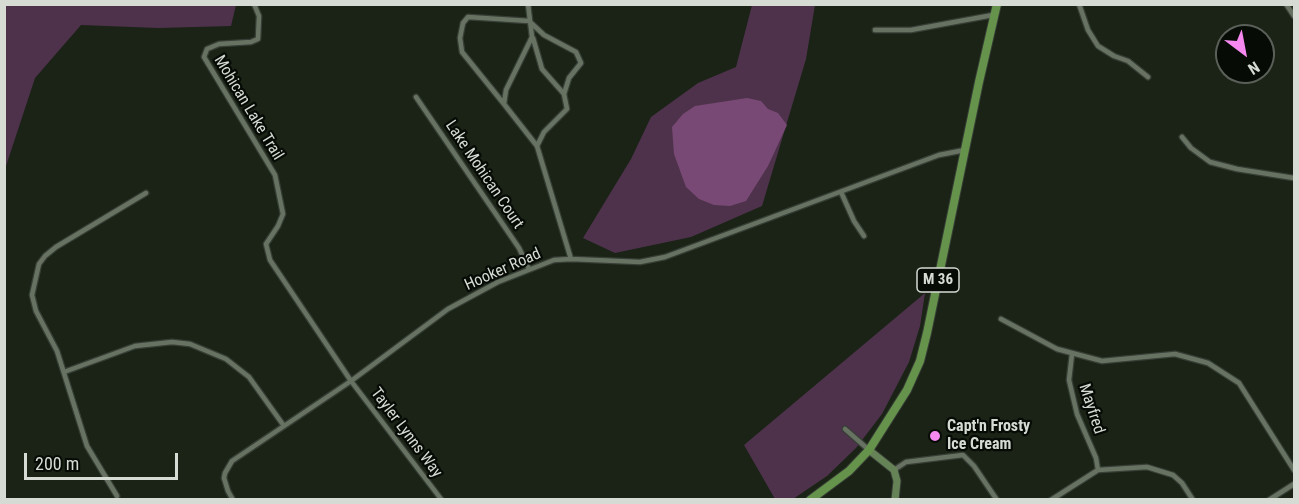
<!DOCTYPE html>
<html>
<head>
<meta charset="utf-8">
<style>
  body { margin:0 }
  #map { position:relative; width:1299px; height:504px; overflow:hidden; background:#1a2316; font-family:"Roboto Condensed",sans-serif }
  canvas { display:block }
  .frame { position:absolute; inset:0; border:6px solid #d6dcd4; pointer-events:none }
  .north { position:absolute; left:1215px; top:24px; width:60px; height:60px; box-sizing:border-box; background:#070b06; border:2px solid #5a5f58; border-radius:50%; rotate:148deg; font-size:16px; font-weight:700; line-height:24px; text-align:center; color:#d6dcd4 }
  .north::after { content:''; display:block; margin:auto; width:21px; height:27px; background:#f589ef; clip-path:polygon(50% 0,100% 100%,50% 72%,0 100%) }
  .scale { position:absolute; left:24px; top:453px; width:154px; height:27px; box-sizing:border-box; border:3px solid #d6dcd4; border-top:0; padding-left:8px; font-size:18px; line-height:21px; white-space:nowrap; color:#d6dcd4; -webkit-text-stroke:4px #070b06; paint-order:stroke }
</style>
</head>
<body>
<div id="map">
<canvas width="1299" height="504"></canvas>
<div class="frame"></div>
<div class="north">N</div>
<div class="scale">200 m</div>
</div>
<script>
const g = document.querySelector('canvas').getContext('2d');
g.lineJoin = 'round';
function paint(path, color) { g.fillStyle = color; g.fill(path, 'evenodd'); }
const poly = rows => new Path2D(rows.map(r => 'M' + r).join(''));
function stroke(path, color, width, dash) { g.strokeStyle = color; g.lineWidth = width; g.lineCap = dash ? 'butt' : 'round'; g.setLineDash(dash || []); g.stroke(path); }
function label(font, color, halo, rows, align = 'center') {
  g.font = font + ' "Roboto Condensed",sans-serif'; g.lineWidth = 4.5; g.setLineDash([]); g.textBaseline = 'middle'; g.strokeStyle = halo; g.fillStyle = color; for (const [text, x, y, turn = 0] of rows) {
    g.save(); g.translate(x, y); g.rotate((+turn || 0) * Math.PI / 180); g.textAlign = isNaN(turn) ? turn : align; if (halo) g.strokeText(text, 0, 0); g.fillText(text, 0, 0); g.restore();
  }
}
paint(poly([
  [4,5,5,4,236,5,231,26,158,28,81,25,35,78,5,169],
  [752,5,815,5,806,59,762,206,691,237,615,253,583,238,631,159,651,117,698,83,736,67],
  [925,293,920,326,909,362,882,414,856,448,827,476,793,499,775,499,744,445]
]), '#4e324c');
paint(poly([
  [747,98,761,101,768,109,778,113,787,125,768,166,746,201,730,206,714,205,699,199,686,187,674,154,672,127,683,114,695,106]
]), '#784974');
const street = poly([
  [254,4,259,16,258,39,251,42,219,44,207,49,204,57,275,175,283,214,278,226,266,244,270,260,351,381,441,499],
  [528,4,532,37,506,90,504,104,537,146,571,259],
  [1079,4,1088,30,1098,46,1114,56,1128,61,1148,77],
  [1286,4,1294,16],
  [875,30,911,30,993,15],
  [533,38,542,69,564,94,567,109,544,132,537,146],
  [416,97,519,248,529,269],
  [504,104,462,52,460,38,463,23,468,17,529,21,544,35,576,52,581,63,569,78,564,94],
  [1182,137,1191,148,1210,162,1237,169,1294,178],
  [841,192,854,221,864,236],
  [1001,319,1057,349,1102,361,1175,354,1208,363,1239,383,1294,470],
  [1072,354,1069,380,1077,414,1096,458,1098,470],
  [64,372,135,346,172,342,190,344,226,359,249,377,284,426],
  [845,429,869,450],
  [894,470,906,462,963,455,974,466,997,500],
  [117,496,87,446,57,351,36,311,32,295,39,264,45,256,56,247,146,193],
  [233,500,228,491,224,478,225,473,232,461,351,381,448,309,498,282,554,260,571,259,640,262,665,257,939,155,965,150],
  [1051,500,1098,470,1147,467,1173,475,1182,483,1193,500],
  [1269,500,1294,484]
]);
const secondary = poly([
  [869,450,894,470,897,481,895,500]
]);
const primary = poly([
  [810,500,849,471,869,450,907,390,920,361,927,333,979,82,997,4]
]);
stroke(street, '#373e35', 7);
stroke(secondary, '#373e35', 9);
stroke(primary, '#373e35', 10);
stroke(street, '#677263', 4.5);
stroke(secondary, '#668257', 7);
stroke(primary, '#66934c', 8);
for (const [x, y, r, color] of [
  [935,436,6,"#f589ef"]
]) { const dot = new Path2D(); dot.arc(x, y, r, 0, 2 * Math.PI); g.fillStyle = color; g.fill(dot); stroke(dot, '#070b06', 2); }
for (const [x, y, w] of [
  [938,280,42]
]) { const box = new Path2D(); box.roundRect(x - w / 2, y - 12, w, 24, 4.5); g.fillStyle = '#070b06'; g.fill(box); stroke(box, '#d6dcd4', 1.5); }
label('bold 15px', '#d6dcd4', null, [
  ["M 36",938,280]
]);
label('16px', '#d6dcd4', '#070b06', [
  ["Mohican Lake Trail",248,108,59],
  ["Lake Mohican Court",484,175,56],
  ["Hooker Road",503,270,-24],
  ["Mayfred",1091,409,72],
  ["Tayler Lynns Way",406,433,53]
]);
label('bold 16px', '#d6dcd4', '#070b06', [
  ["Capt'n Frosty",947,427],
  ["Ice Cream",947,445]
], 'left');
</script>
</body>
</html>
